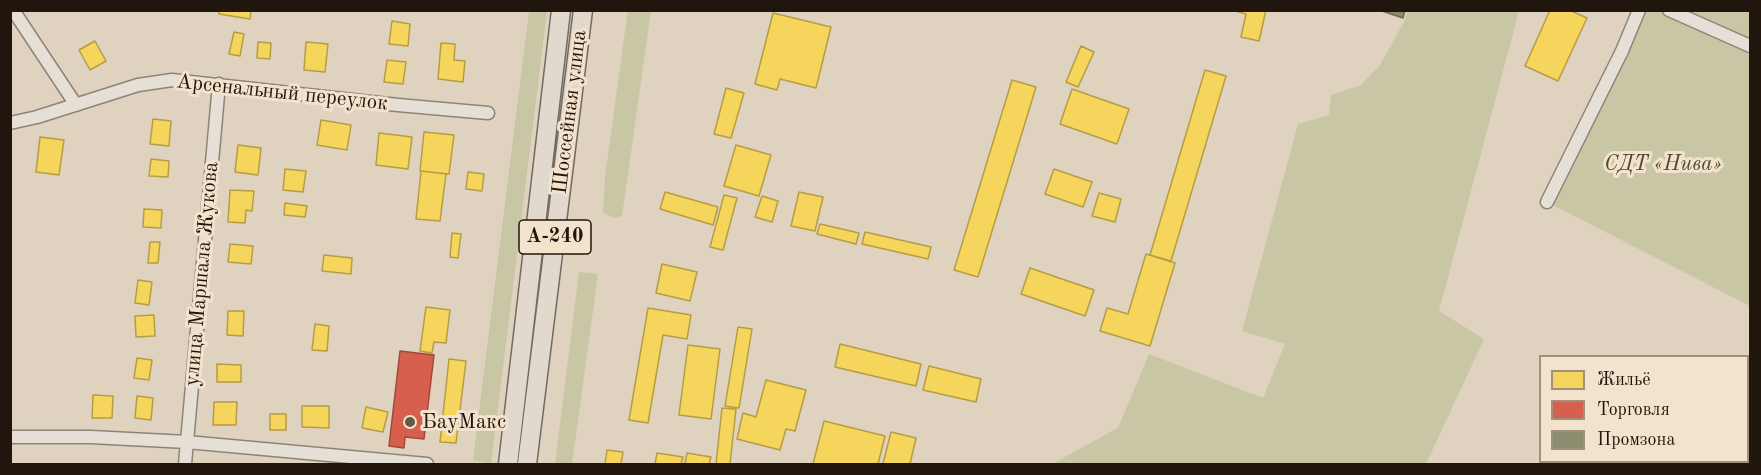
<!DOCTYPE html>
<html>
<head>
<meta charset="utf-8">
<style>
  body { margin:0 }
  #map { position:relative; width:1761px; height:475px; overflow:hidden; background:#dfd2bf; font-family:"Old Standard TT",serif }
  canvas { display:block }
  .frame { position:absolute; inset:0; border:12px solid #21160d; pointer-events:none }
  .legend { position:absolute; left:1539px; top:355px; width:210px; height:108px; box-sizing:border-box; background:#f3e3cd; border:2px solid #9f9180; margin:0; padding:8px 10px; list-style:none; font-size:18px; color:#21160d }
  .legend li { display:flex; align-items:center; gap:12px; height:30px }
  .legend b { width:30px; border:2px solid #9f9180 }
</style>
</head>
<body>
<div id="map">
<canvas width="1761" height="475"></canvas>
<div class="frame"></div>
<ul class="legend">
<li><b style="height:16px;background:#f6d55c"></b>Жильё</li>
<li><b style="height:16px;background:#d6604d"></b>Торговля</li>
<li><b style="height:16px;background:#8c8c6e"></b>Промзона</li>
</ul>
</div>
<script>
const g = document.querySelector('canvas').getContext('2d');
g.lineJoin = 'round';
function paint(path, color) { g.fillStyle = color; g.fill(path, 'evenodd'); }
const poly = rows => new Path2D(rows.map(r => 'M' + r).join(''));
function stroke(path, color, width, dash) { g.strokeStyle = color; g.lineWidth = width; g.lineCap = dash ? 'butt' : 'round'; g.setLineDash(dash || []); g.stroke(path); }
function label(font, color, halo, rows, align = 'center') {
  g.font = font + ' "Old Standard TT",serif'; g.lineWidth = 6; g.setLineDash([]); g.textBaseline = 'middle'; g.strokeStyle = halo; g.fillStyle = color; for (const [text, x, y, turn = 0] of rows) {
    g.save(); g.translate(x, y); g.rotate((+turn || 0) * Math.PI / 180); g.textAlign = isNaN(turn) ? turn : align; if (halo) g.strokeText(text, 0, 0); g.fillText(text, 0, 0); g.restore();
  }
}
paint(poly([
  [628,10,651,11,622,216,614,218,603,212,605,177],
  [1408,10,1519,11,1439,311,1484,339,1426,464,1052,464,1118,428,1149,354,1263,398,1285,344,1242,331,1298,124,1329,115,1331,95,1361,85,1380,65,1404,22],
  [529,11,547,11,491,464,473,460],
  [1639,11,1750,11,1750,306,1547,202],
  [579,272,598,274,572,464,555,464]
]), '#c8c6a4');
const homes = poly([
  [219,10,251,10,250,19,219,14,219,10],
  [1232,10,1266,10,1259,41,1241,37,1246,14,1232,10],
  [1550,10,1569,10,1587,18,1558,81,1525,66,1550,10],
  [773,13,831,27,816,88,780,79,777,90,755,84,773,13],
  [392,21,410,24,408,46,389,44,392,21],
  [234,32,244,34,240,56,229,54,234,32],
  [95,41,106,61,90,70,79,50,95,41],
  [258,42,271,43,270,59,257,58,258,42],
  [306,42,328,44,325,72,304,70,306,42],
  [441,43,455,44,454,60,465,61,463,82,438,79,441,43],
  [1081,46,1094,52,1078,87,1066,82,1081,46],
  [387,60,406,62,403,84,384,82,387,60],
  [1205,70,1226,76,1171,261,1150,255,1205,70],
  [1012,80,1036,87,978,277,954,270,1012,80],
  [726,88,744,93,731,138,714,134,726,88],
  [1072,89,1129,109,1117,144,1060,124,1072,89],
  [153,119,171,121,169,146,150,144,153,119],
  [321,120,351,125,347,150,317,145,321,120],
  [424,132,454,135,449,174,420,171,424,132],
  [379,133,412,137,408,169,376,165,379,133],
  [40,137,64,140,59,175,36,172,40,137],
  [238,145,261,148,258,175,235,172,238,145],
  [736,145,771,155,759,196,724,186,736,145],
  [151,159,169,161,168,177,149,176,151,159],
  [285,169,306,171,303,192,283,190,285,169],
  [1054,169,1092,182,1083,207,1045,194,1054,169],
  [421,171,446,174,440,221,416,219,421,171],
  [468,172,484,174,482,191,466,189,468,172],
  [230,190,254,191,252,211,246,210,245,223,228,222,230,190],
  [665,192,718,207,713,225,660,209,665,192],
  [799,192,823,197,815,231,791,226,799,192],
  [1099,193,1121,199,1115,222,1092,216,1099,193],
  [724,195,737,198,723,250,710,247,724,195],
  [762,196,778,201,772,222,755,217,762,196],
  [285,203,307,206,305,217,284,215,285,203],
  [144,209,162,210,161,228,143,227,144,209],
  [820,224,859,233,856,244,817,234,820,224],
  [865,232,931,247,928,259,862,244,865,232],
  [452,233,461,234,458,258,450,257,452,233],
  [150,242,160,242,158,263,148,263,150,242],
  [230,244,253,246,251,264,228,262,230,244],
  [1146,254,1175,263,1150,346,1100,331,1107,308,1128,314,1146,254],
  [324,255,352,258,351,274,322,271,324,255],
  [662,264,697,272,690,301,656,293,662,264],
  [1030,268,1094,290,1085,316,1021,294,1030,268],
  [138,280,152,282,149,305,135,303,138,280],
  [426,307,450,310,446,343,434,342,432,353,420,351,426,307],
  [648,308,691,315,687,339,663,335,648,423,629,420,648,308],
  [228,311,244,311,243,336,227,335,228,311],
  [154,315,155,336,136,337,135,316,154,315],
  [315,324,329,326,327,351,312,350,315,324],
  [738,327,752,329,739,408,725,406,738,327],
  [840,344,921,364,916,386,835,367,840,344],
  [688,345,720,349,711,419,679,415,688,345],
  [137,358,152,360,149,380,134,378,137,358],
  [449,359,466,361,456,443,440,442,449,359],
  [217,364,241,365,241,382,217,382,217,364],
  [929,366,981,379,976,402,923,390,929,366],
  [766,380,806,390,795,431,786,429,780,450,737,439,743,413,756,417,766,380],
  [93,395,113,396,112,418,92,418,93,395],
  [137,396,153,398,151,420,135,418,137,396],
  [214,402,237,402,236,425,213,425,214,402],
  [302,406,329,406,329,428,302,427,302,406],
  [366,407,388,412,383,432,362,428,366,407],
  [722,408,736,409,730,464,716,464,722,408],
  [270,414,286,414,286,430,270,430,270,414],
  [824,421,885,436,878,464,813,464,824,421],
  [891,432,916,438,910,464,883,464,891,432],
  [607,450,623,452,621,464,605,464,607,450],
  [657,453,683,457,681,464,655,464,657,453],
  [687,453,711,457,709,464,685,464,687,453]
]);
paint(homes, '#f6d55c');
stroke(homes, '#b69c44', 1.5);
const shops = poly([
  [400,351,434,355,424,439,405,437,404,448,389,446,400,351]
]);
paint(shops, '#d6604d');
stroke(shops, '#a04a3a', 1.5);
const industry = poly([
  [1379,10,1405,10,1403,18,1379,10]
]);
paint(industry, '#8c8c6e');
stroke(industry, '#6c6951', 1.5);
const street = poly([
  [13,10,76,105],
  [1669,10,1750,46],
  [10,123,37,117,138,85,172,80,398,105,488,113],
  [1547,202,1622,51,1639,10],
  [10,437,91,437,187,442,427,464],
  [185,464,219,84]
]);
const primary = poly([
  [508,464,561,10],
  [527,464,583,10]
]);
stroke(street, '#8d8479', 15);
stroke(primary, '#736b61', 21);
stroke(street, '#e6dfd5', 12);
stroke(primary, '#e1d9ce', 18);
for (const [x, y, r, color] of [
  [410,422,6,"#64584b"]
]) { const dot = new Path2D(); dot.arc(x, y, r, 0, 2 * Math.PI); g.fillStyle = color; g.fill(dot); stroke(dot, '#f3e3cd', 2); }
for (const [x, y, w] of [
  [555,237,72]
]) { const box = new Path2D(); box.roundRect(x - w / 2, y - 17, w, 34, 4.5); g.fillStyle = '#f3e3cd'; g.fill(box); stroke(box, '#21160d', 1.5); }
label('bold 20px', '#21160d', null, [
  ["А-240",555,237]
]);
label('21px', '#21160d', '#f3e3cd', [
  ["Арсенальный переулок",282,93,6],
  ["Шоссейная улица",570,112,-83],
  ["улица Маршала Жукова",202,274,-85]
]);
label('italic 21px', '#4d4834', '#f3e3cd', [
  ["СДТ «Нива»",1663,164]
]);
label('21px', '#21160d', '#f3e3cd', [
  ["БауМакс",422,422]
], 'left');
</script>
</body>
</html>
